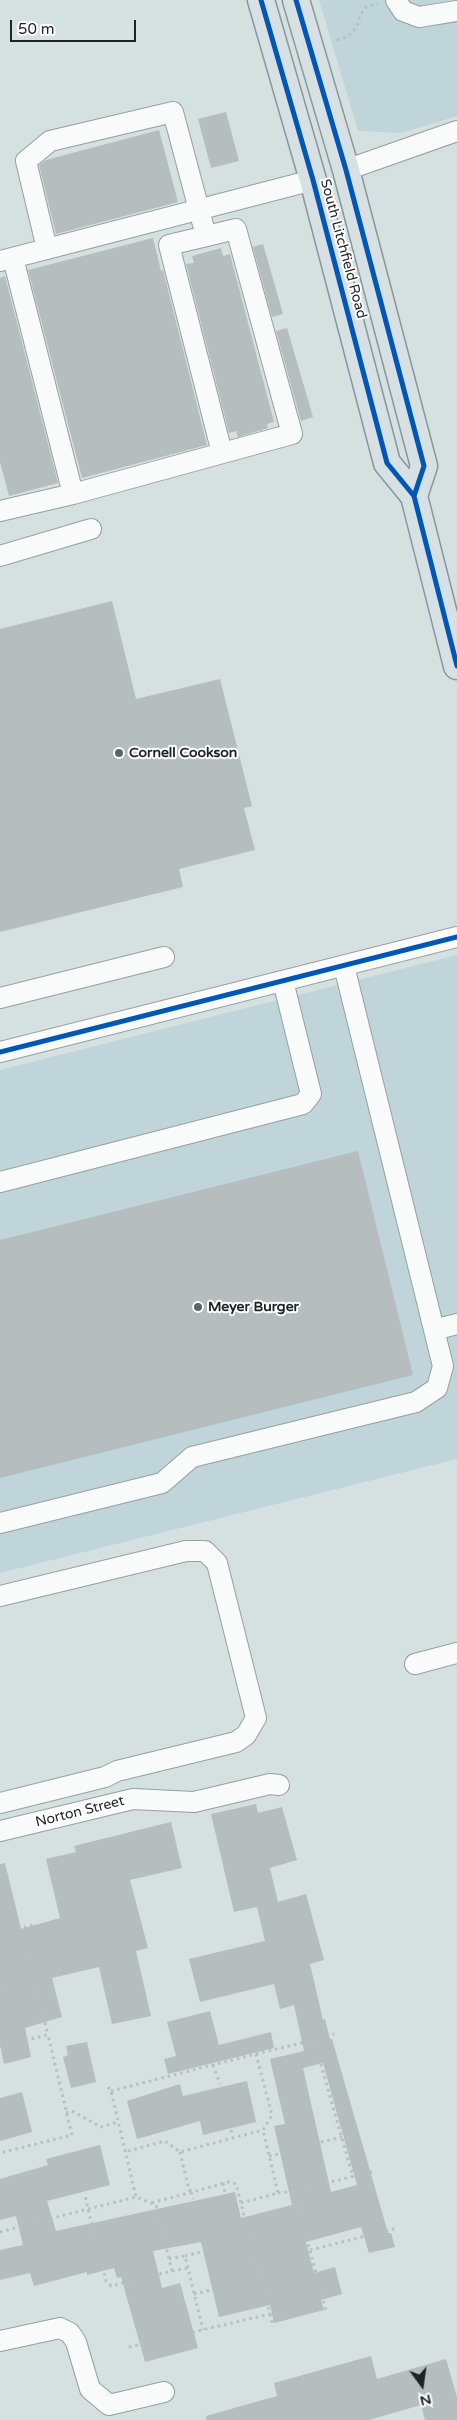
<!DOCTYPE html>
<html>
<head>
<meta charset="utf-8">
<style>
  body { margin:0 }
  #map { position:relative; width:457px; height:2420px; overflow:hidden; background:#d5e0e1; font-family:"Varela Round",sans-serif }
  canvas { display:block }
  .north { position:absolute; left:397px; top:2360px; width:50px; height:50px; -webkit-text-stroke:4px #fff; paint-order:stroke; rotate:166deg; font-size:14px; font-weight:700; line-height:20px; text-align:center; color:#1c2325 }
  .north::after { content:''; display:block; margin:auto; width:18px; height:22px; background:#1c2325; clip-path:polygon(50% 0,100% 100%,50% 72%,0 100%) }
  .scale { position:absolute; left:10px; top:20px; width:126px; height:22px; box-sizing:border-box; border:2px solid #1c2325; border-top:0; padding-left:6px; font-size:15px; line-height:18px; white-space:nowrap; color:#1c2325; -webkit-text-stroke:4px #fff; paint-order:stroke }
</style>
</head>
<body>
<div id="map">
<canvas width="457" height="2420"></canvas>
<div class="north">N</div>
<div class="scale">50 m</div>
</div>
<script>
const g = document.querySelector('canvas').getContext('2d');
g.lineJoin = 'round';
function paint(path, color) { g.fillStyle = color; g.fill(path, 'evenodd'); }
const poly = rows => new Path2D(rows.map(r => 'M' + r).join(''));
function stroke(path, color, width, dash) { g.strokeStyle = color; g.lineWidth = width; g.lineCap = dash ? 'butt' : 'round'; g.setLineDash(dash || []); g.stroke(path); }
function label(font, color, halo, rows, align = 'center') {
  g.font = font + ' "Varela Round",sans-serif'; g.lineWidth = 4; g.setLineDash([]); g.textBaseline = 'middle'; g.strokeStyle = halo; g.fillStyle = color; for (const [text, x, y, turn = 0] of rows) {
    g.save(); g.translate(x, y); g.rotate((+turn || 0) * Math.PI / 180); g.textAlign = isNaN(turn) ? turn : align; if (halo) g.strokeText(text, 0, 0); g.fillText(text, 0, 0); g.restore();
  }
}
paint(poly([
  [319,0,457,0,457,116,402,133,358,131],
  [457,955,457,1459,0,1573,0,1070]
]), '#c0d5d9');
paint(poly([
  [226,112,239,161,211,168,198,119],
  [159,130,178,202,56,234,39,165,46,160],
  [153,238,161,271,163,270,207,445,82,478,28,270],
  [263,244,283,314,272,317,253,247],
  [221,248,223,256,230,254,274,422,267,424,268,428,238,437,236,431,229,433,186,264,194,263,192,256],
  [5,276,58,483,9,496,0,462,0,278],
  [287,328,313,417,301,421,276,331],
  [112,601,136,699,220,679,252,806,244,808,255,850,179,869,183,887,0,932,0,629],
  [358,1151,413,1375,0,1478,0,1240],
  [256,1804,258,1813,282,1807,297,1860,270,1868,278,1902,306,1894,324,1960,310,1964,323,2020,325,2019,330,2039,332,2039,388,2233,391,2233,395,2247,369,2253,361,2227,306,2242,314,2273,335,2267,342,2294,321,2300,324,2310,274,2323,270,2305,219,2317,201,2242,153,2251,162,2288,180,2283,198,2348,145,2362,121,2277,117,2278,114,2268,87,2275,87,2272,34,2286,30,2273,0,2280,0,2250,23,2245,16,2216,0,2220,0,2179,48,2165,46,2159,100,2145,110,2185,47,2201,56,2231,235,2192,241,2218,292,2205,274,2126,285,2124,270,2059,304,2051,294,2005,280,2009,274,1984,200,2002,189,1959,265,1941,257,1907,234,1912,211,1814],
  [323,2063,357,2185,331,2192,303,2068],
  [171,1822,182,1868,130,1880,148,1948,136,1951,151,2016,112,2024,99,1967,52,1978,62,2017,25,2028,31,2057,4,2064,0,2044,0,1864,5,1863,21,1929,60,1918,46,1859,76,1852,74,1846],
  [210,2011,219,2045,271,2032,274,2048,168,2074,164,2059,176,2056,167,2022],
  [87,2042,96,2082,71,2088,63,2057,68,2055,66,2046],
  [247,2081,256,2122,203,2135,200,2121,137,2139,127,2101,180,2084,183,2096],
  [22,2092,32,2132,0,2141,0,2098],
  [371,2356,377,2379,446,2359,457,2397,457,2420,425,2420,421,2405,369,2420,206,2420,206,2416,277,2396,274,2383]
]), '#b5bdbe');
const minor = poly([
  [396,0,403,11,419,17,457,11],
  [346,170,457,131],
  [47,249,26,161,50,141,173,112,206,236],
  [13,258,73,494],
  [0,261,313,180],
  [0,511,73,494,292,434,236,229,169,245,222,453],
  [0,556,91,529],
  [0,998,164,957],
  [0,1052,457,937],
  [0,1182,303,1104,311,1094,283,981],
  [434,1330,457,1324],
  [0,1523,162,1483,192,1457,416,1402,437,1388,443,1366,344,966],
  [0,1596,186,1551,205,1551,217,1563,256,1718,246,1735,236,1742,117,1771,105,1777,0,1803],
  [415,1664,457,1653],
  [0,1831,133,1799,194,1802,270,1784,279,1785],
  [0,2341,60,2328,70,2333,76,2342,90,2389,109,2405,164,2392]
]);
const major = poly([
  [261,0,313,180,387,463,414,496,457,666],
  [296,0,346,170,424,466,414,496]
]);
stroke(minor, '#979fa0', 22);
stroke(major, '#86989b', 29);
stroke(poly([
  [337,40,347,37,357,27,360,15,367,6,378,3],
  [35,1985,48,2035],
  [0,1992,35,1985,21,1928,37,1924],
  [314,2040,334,2034],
  [0,2046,48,2035,72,2135,0,2153],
  [256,2054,314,2040,353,2177],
  [213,2065,220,2084],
  [108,2087,111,2091,136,2197],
  [111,2091,256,2054,272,2115,263,2130,180,2152,165,2141,125,2152],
  [66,2113,72,2111,101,2127,118,2122],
  [231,2130,233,2138],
  [321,2142,342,2137],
  [180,2152,189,2190,192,2191],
  [269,2156,279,2154],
  [223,2183,225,2193],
  [294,2191,375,2171],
  [191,2192,193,2199],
  [278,2193,294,2191,326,2311],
  [241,2203,278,2193,263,2130],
  [299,2208,306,2206],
  [0,2232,76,2212,136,2197,156,2205,172,2271,111,2286,106,2281,88,2209,85,2195],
  [306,2233,312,2232],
  [204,2241,206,2251],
  [310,2250,398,2228],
  [185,2256,251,2239],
  [169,2259,185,2256,203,2330],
  [172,2271,188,2268],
  [150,2277,153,2288],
  [194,2294,211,2290],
  [270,2314,273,2327],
  [129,2347,270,2314,236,2184,229,2182,151,2203]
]), '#b9bebf', 3, [2.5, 4]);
stroke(minor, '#f9fafa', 20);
stroke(major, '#d7e0e2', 26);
stroke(poly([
  [261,0,313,180,387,463,414,496,457,666],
  [296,0,346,170,424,466,414,496],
  [0,1052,457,937]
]), '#0057b8', 5);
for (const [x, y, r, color] of [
  [119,753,5,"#5d6567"],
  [198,1307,5,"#5d6567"]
]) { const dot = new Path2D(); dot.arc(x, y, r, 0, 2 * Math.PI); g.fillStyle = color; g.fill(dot); stroke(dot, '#fff', 2); }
label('14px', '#1c2325', '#fff', [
  ["South Litchfield Road",343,249,75],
  ["Norton Street",80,1812,-14]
]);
label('bold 14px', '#1c2325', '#fff', [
  ["Cornell Cookson",129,753],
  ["Meyer Burger",208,1307]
], 'left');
</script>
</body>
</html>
